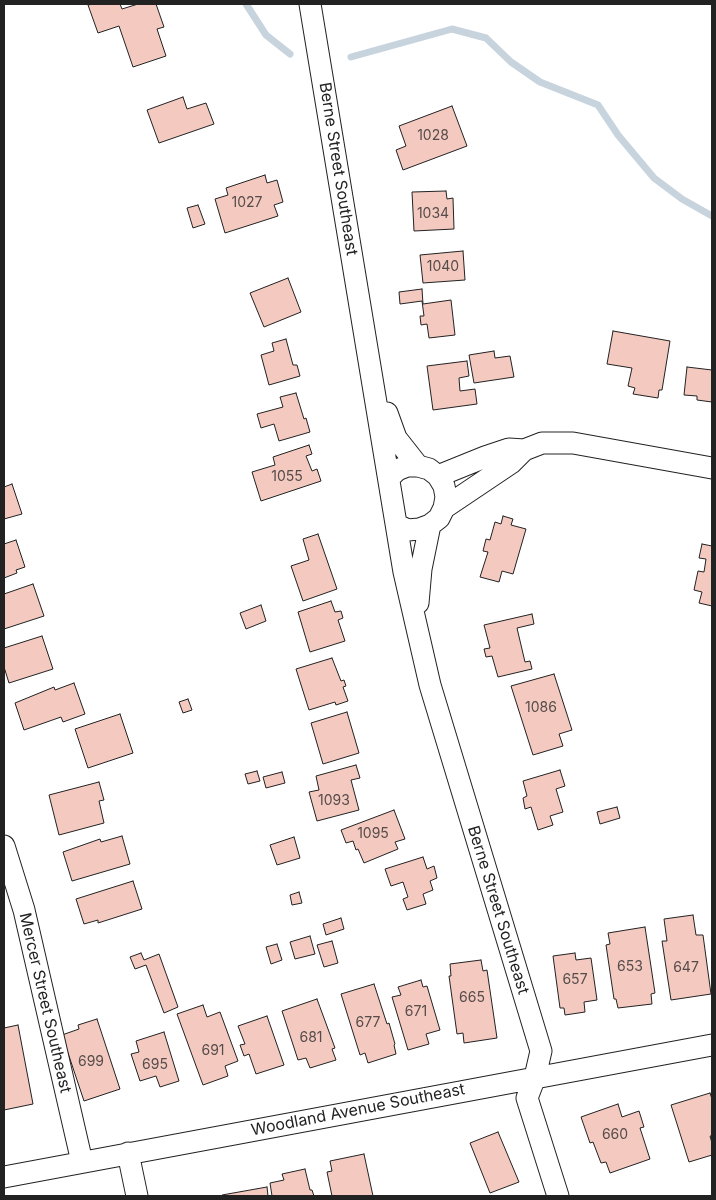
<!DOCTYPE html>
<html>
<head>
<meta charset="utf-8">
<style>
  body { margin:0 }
  #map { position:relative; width:716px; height:1200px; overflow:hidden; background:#fff; font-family:Inter,sans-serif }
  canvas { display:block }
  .frame { position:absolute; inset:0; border:5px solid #222; pointer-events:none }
</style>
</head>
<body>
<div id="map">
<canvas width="716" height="1200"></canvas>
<div class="frame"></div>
</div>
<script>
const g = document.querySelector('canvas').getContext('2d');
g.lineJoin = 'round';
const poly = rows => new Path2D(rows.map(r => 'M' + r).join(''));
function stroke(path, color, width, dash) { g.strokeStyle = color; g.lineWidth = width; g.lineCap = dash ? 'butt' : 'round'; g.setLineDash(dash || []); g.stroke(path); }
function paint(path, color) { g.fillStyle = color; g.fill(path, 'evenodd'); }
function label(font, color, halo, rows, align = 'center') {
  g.font = font + ' Inter,sans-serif'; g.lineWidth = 4; g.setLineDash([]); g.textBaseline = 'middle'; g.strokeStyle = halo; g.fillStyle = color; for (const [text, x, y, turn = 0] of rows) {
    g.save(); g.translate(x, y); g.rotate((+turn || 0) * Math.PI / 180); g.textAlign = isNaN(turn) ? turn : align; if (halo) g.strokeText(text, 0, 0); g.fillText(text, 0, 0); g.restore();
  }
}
stroke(poly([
  [246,4,266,35,290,54],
  [351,57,452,29,486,38,511,62,540,82,598,105,618,135,654,178,682,199,712,216]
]), '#c7d3dd', 7);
const building = poly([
  [93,4,120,4,122,9,138,4,156,4,164,27,157,29,166,56,133,67,119,26,98,33,88,5,93,4],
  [183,97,187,109,206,103,214,124,159,143,147,110,183,97],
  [452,106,467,146,403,170,396,150,406,146,399,126,452,106],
  [265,175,267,183,277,180,283,202,274,205,278,216,225,233,215,199,228,195,226,188,265,175],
  [446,191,447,199,453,198,454,229,414,231,412,192,446,191],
  [198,205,205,224,193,228,187,208,198,205],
  [463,251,465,280,423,283,420,255,463,251],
  [288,278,301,312,264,327,250,293,288,278],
  [422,289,423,304,451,300,455,335,429,338,427,324,421,325,420,316,424,316,422,301,400,304,399,292,422,289],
  [613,331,670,341,662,390,659,390,658,398,633,394,635,388,628,386,632,368,607,364,613,331],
  [286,339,293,365,297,365,300,376,269,385,261,355,274,351,272,343,286,339],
  [494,351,495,358,510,356,514,377,474,383,469,355,494,351],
  [467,361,469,376,459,378,460,391,475,389,477,404,433,410,427,366,467,361],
  [687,367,712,370,712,402,697,400,697,396,684,395,687,367],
  [296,393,304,419,306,418,310,432,279,441,274,424,261,428,257,414,283,407,280,397,296,393],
  [309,445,312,454,306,456,312,471,317,469,321,481,261,501,252,472,275,465,273,457,309,445],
  [12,484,22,514,4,519,4,487,12,484],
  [503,516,513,519,511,525,526,529,513,574,502,571,499,582,480,577,488,552,483,551,486,539,490,540,495,522,501,524,503,516],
  [318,534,337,589,303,601,291,566,309,560,303,539,318,534],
  [16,540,25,567,16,570,17,573,4,578,4,544,16,540],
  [702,544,712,546,712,606,699,603,702,592,694,590,698,571,704,572,706,559,699,558,702,544],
  [33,584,44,616,4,629,4,594,33,584],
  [331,601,335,612,341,611,343,618,338,620,345,641,310,652,298,612,331,601],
  [261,605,266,621,246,629,240,613,261,605],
  [532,614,534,624,517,628,525,662,530,661,532,669,498,677,492,656,486,657,484,649,490,648,484,625,532,614],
  [42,636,53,669,9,683,4,667,4,648,42,636],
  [332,658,341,681,344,680,346,686,343,687,348,701,336,705,335,702,309,710,296,669,332,658],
  [554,674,572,730,559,734,563,746,533,755,511,686,554,674],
  [74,683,85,714,63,722,61,717,24,730,15,703,54,687,55,690,74,683],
  [188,699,192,710,183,713,179,702,188,699],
  [347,712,359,753,323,764,311,723,347,712],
  [120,714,133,753,88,768,75,729,120,714],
  [356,765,360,778,351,780,359,810,317,821,309,792,319,790,316,776,356,765],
  [560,770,565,786,556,789,563,812,550,816,553,825,538,830,531,807,525,809,523,798,527,796,523,781,560,770],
  [257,771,260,781,248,784,245,774,257,771],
  [282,772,285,783,266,788,263,777,282,772],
  [99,782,104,800,99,801,104,823,59,835,49,795,99,782],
  [617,807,620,818,600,824,597,812,617,807],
  [394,810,405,839,395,842,398,849,364,863,358,849,356,850,353,841,346,843,341,830,394,810],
  [122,836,130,864,72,881,63,852,100,839,101,842,122,836],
  [294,837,300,858,277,865,270,845,294,837],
  [423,857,427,869,434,866,437,878,430,881,433,890,423,894,426,904,407,910,403,899,408,897,403,882,391,886,385,869,423,857],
  [133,881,142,909,98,923,98,920,84,924,76,899,133,881],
  [299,892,302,903,292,905,290,895,299,892],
  [693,915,696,935,703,935,711,994,671,1000,662,941,667,941,664,919,693,915],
  [341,918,344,929,326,935,323,924,341,918],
  [645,927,655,993,651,994,652,1004,618,1008,616,999,614,999,606,945,610,944,608,933,645,927],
  [310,936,315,954,295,959,290,942,310,936],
  [332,941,338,963,324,967,317,945,332,941],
  [277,944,282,960,271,964,266,947,277,944],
  [141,953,144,960,159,954,178,1007,164,1013,146,965,135,969,130,957,141,953],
  [575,953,576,960,591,958,597,1000,584,1002,585,1012,565,1015,564,1008,560,1008,553,956,575,953],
  [481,960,483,971,487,970,497,1038,464,1043,463,1033,457,1034,449,976,451,976,450,964,481,960],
  [421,980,423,987,427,986,440,1030,426,1034,429,1044,408,1050,392,997,401,995,398,987,421,980],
  [374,984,387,1024,389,1023,395,1044,394,1045,396,1054,368,1063,365,1053,360,1055,341,994,374,984],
  [317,999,335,1048,332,1049,336,1060,310,1068,306,1058,298,1060,282,1011,317,999],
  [203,1005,207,1017,220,1012,238,1061,225,1066,228,1076,203,1085,177,1014,203,1005],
  [267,1016,284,1065,256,1074,249,1054,244,1056,240,1045,245,1044,238,1026,267,1016],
  [97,1019,120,1089,84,1101,62,1035,79,1029,78,1025,97,1019],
  [18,1025,33,1104,4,1110,4,1028,18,1025],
  [164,1032,179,1081,160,1087,156,1076,140,1081,131,1054,139,1052,136,1041,164,1032],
  [710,1093,712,1099,712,1136,710,1136,712,1143,712,1155,689,1162,671,1105,710,1093],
  [618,1104,622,1117,639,1111,644,1127,640,1128,650,1159,610,1173,606,1162,601,1163,593,1142,590,1143,581,1117,618,1104],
  [498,1132,519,1182,490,1193,470,1143,498,1132],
  [364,1154,373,1196,332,1196,327,1172,332,1171,330,1161,364,1154],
  [305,1169,310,1190,312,1190,314,1196,272,1196,270,1183,284,1180,282,1174,305,1169],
  [267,1187,268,1196,223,1196,222,1195,267,1187]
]);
paint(building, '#f3c9c0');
stroke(building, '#222', 1);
const street = poly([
  [310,4,404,572,430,685,541,1051,535,1077,527,1098,558,1196],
  [387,413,396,438,418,466],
  [438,476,485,457,509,449,524,450,542,443,573,443,712,468],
  [389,478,397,470,407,466,418,466,429,469,438,476,444,486,446,497,444,508,439,518,430,525,419,529,408,530,397,525],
  [444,508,511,463,524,450],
  [418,603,421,569,430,525],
  [4,846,24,910,82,1162],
  [128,1153,137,1196],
  [4,1177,712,1045]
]);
stroke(street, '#222', 23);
stroke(street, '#fff', 21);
label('14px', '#564c4a', null, [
  ["1028",433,136],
  ["1027",247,203],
  ["1034",433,214],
  ["1040",443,267],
  ["1055",287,477],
  ["1086",541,708],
  ["1093",334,801],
  ["1095",373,834],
  ["653",630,967],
  ["647",686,968],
  ["657",575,980],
  ["665",472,998],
  ["671",416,1012],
  ["677",368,1023],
  ["681",311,1038],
  ["691",213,1051],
  ["699",91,1062],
  ["695",155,1065],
  ["660",615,1135]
]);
label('16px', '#222', '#fff', [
  ["Berne Street Southeast",338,169,81],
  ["Berne Street Southeast",498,910,73],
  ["Mercer Street Southeast",45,1003,77],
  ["Woodland Avenue Southeast",358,1110,-11]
]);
</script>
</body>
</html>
